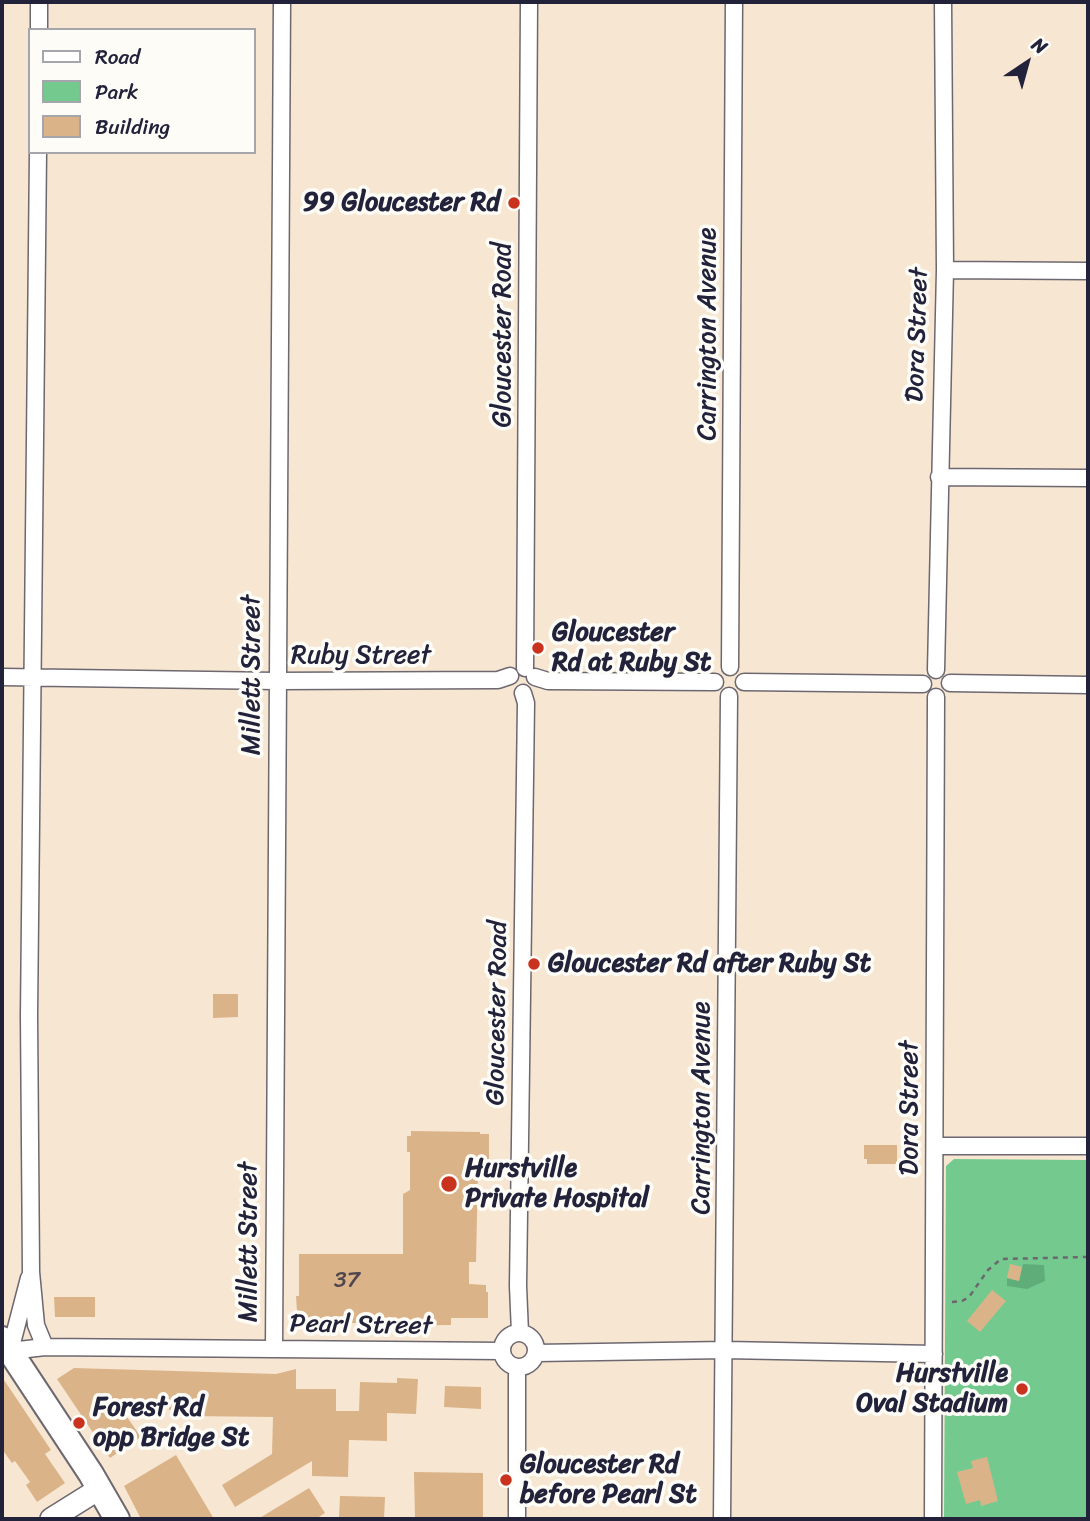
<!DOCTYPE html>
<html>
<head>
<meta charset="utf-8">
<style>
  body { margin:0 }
  #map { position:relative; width:1090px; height:1521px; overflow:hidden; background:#f7e7d2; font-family:Sriracha,sans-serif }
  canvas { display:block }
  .frame { position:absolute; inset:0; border:4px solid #22223b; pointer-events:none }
  .legend { position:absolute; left:28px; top:28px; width:228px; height:126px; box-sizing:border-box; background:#fdfcf7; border:2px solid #a5a5ac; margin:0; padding:9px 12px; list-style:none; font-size:21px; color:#22223b }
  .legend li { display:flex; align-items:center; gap:14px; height:35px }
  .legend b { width:35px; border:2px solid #a5a5ac }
  .north { position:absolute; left:992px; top:28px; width:70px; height:70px; -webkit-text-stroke:5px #fdfcf7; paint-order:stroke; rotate:36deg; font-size:19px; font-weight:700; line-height:28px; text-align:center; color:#22223b }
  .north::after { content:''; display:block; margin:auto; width:24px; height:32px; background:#22223b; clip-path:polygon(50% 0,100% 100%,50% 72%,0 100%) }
</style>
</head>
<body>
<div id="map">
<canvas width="1090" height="1521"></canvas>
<div class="frame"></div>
<ul class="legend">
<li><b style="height:9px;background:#fff"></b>Road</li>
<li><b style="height:19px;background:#74ca8e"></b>Park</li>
<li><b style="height:19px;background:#dbb389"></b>Building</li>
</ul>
<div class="north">N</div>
</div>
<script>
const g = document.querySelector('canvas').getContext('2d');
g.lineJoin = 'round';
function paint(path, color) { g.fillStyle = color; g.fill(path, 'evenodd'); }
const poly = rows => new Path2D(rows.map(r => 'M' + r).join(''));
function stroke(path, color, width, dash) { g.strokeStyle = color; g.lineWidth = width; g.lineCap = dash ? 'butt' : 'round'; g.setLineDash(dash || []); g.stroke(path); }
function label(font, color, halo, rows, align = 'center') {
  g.font = font + ' Sriracha,sans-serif'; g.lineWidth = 7; g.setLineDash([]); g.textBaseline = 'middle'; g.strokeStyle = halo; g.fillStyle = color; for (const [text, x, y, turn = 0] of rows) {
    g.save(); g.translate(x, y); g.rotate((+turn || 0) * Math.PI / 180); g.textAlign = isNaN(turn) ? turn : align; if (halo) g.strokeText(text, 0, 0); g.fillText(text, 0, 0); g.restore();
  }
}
paint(poly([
  [954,1159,1088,1160,1088,1519,944,1519,946,1166]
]), '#74ca8e');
paint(poly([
  [1023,1264,1044,1265,1045,1281,1027,1289,1007,1286,1007,1278,1019,1281]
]), '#5fae79');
paint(poly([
  [213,994,238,994,238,1017,213,1018],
  [411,1131,480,1132,480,1134,489,1134,489,1171,478,1171,476,1262,469,1262,469,1284,486,1285,486,1292,488,1292,488,1318,451,1318,451,1325,360,1326,360,1323,336,1323,336,1326,298,1326,296,1296,299,1296,299,1254,403,1254,403,1194,410,1190,410,1152,407,1152,407,1136,411,1136],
  [864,1145,897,1145,897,1164,867,1164,867,1159,864,1159],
  [1010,1264,1022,1267,1019,1281,1007,1278],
  [992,1290,1006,1301,980,1332,967,1321],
  [54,1297,95,1297,95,1317,55,1317],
  [74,1368,276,1374,296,1369,296,1389,336,1389,336,1411,359,1411,360,1382,397,1383,397,1378,418,1379,416,1414,387,1413,387,1441,349,1440,348,1477,312,1476,312,1461,235,1507,222,1485,272,1454,273,1417,189,1416,189,1411,169,1410,169,1407,120,1407,141,1437,110,1458,57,1379],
  [2,1377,51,1450,45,1454,65,1483,37,1502,26,1485,30,1482,15,1461,12,1463,2,1449],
  [445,1386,481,1387,481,1409,444,1407],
  [176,1455,214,1519,141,1519,124,1486],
  [987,1457,998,1501,981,1506,980,1500,966,1504,957,1472,973,1468,971,1461],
  [414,1472,483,1473,483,1519,415,1519],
  [309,1488,325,1513,316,1519,258,1519],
  [340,1496,385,1497,384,1519,339,1519]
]), '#dbb389');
const street = poly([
  [39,30,39,2],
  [38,152,29,1015,31,1272,36,1325,45,1347],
  [945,270,1088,271],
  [939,477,1088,478],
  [730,667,734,2],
  [525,668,529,2],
  [936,670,945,270,943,2],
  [2,677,276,681,498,680,510,676],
  [535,677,548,681,715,682],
  [744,682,923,684],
  [950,683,1088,685],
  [935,1146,1088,1146],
  [29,1278,10,1351,45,1347,502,1351],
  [520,1333,518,1286,526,703,523,693],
  '502 1350a17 17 0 1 1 34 0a17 17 0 1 1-34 0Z',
  [274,1349,282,2],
  [536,1353,725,1350,934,1354],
  [517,1519,517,1367],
  [722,1519,729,696],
  [933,1519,936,697]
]);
const secondary = poly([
  [51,1519,99,1489]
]);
const primary = poly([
  [2,1339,91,1474,117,1519]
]);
stroke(street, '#6d6770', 19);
stroke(secondary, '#6d6770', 24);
stroke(primary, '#6d6770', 28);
stroke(poly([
  [952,1302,962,1301,969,1297,988,1270,1001,1259,1088,1257]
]), '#6d6770', 2.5, [5, 5]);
stroke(street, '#fff', 16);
stroke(secondary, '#fff', 21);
stroke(primary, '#fff', 24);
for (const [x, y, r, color] of [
  [514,203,7,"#c8321e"],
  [538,648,7,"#c8321e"],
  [534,964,7,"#c8321e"],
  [449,1184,9,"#c8321e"],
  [1022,1389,7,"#c8321e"],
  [79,1423,7,"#c8321e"],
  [506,1480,7,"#c8321e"]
]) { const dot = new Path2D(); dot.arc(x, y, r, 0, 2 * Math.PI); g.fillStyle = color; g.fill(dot); stroke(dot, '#fdfcf7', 2.5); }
label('23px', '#50464e', null, [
  ["37",347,1281]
]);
label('bold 26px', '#22223b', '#fdfcf7', [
  ["99 Gloucester Rd",500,203,"right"],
  ["Gloucester",552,633],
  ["Rd at Ruby St",552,663],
  ["Gloucester Rd after Ruby St",548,964],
  ["Hurstville",465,1169],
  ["Private Hospital",465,1199],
  ["Hurstville",1008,1374,"right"],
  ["Oval Stadium",1008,1404,"right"],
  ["Forest Rd",93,1408],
  ["opp Bridge St",93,1438],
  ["Gloucester Rd",520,1465],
  ["before Pearl St",520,1495]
], 'left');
label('26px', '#22223b', '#fdfcf7', [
  ["Carrington Avenue",708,334,-90],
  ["Gloucester Road",503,335,-90],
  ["Dora Street",918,335,-88],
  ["Ruby Street",361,656],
  ["Millett Street",252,675,-90],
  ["Gloucester Road",498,1013,-89],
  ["Carrington Avenue",702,1108,-90],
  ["Dora Street",910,1108,-90],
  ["Millett Street",249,1242,-90],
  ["Pearl Street",361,1326,1]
]);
</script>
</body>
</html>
